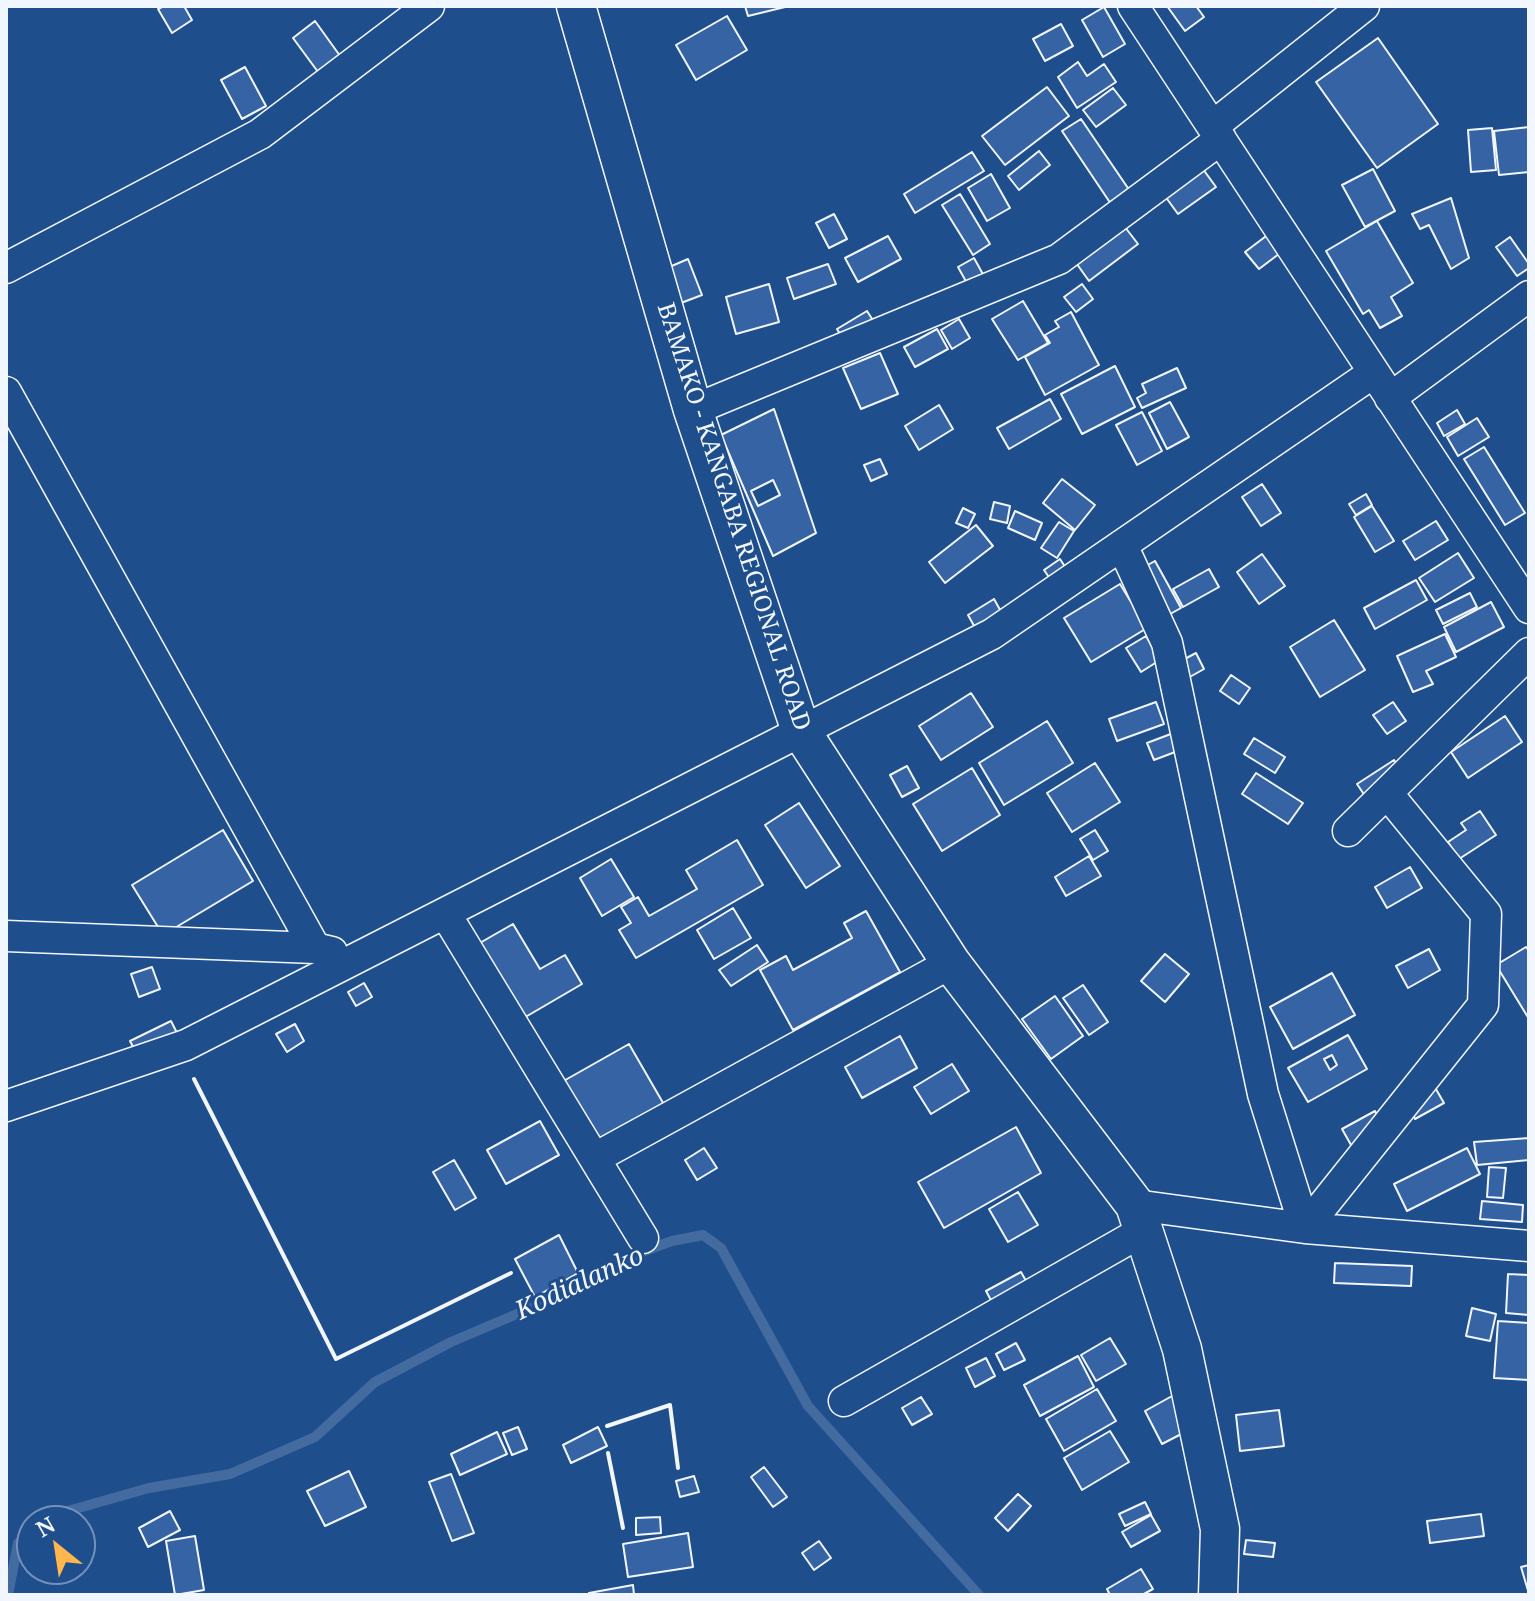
<!DOCTYPE html>
<html>
<head>
<meta charset="utf-8">
<style>
  body { margin:0 }
  #map { position:relative; width:1535px; height:1601px; overflow:hidden; background:#1f4e8c; font-family:"Noto Serif",serif }
  canvas { display:block }
  .frame { position:absolute; inset:0; border:8px solid #f2f6ff; pointer-events:none }
  .north { position:absolute; left:16px; top:1505px; width:80px; height:80px; box-sizing:border-box; background:#1f4e8c; border:2px solid #7391ba; border-radius:50%; rotate:330deg; font-size:22px; font-weight:700; line-height:32px; text-align:center; color:#f2f6ff }
  .north::after { content:''; display:block; margin:auto; width:28px; height:36px; background:#ffb74d; clip-path:polygon(50% 0,100% 100%,50% 72%,0 100%) }
</style>
</head>
<body>
<div id="map">
<canvas width="1535" height="1601"></canvas>
<div class="frame"></div>
<div class="north">N</div>
</div>
<script>
const g = document.querySelector('canvas').getContext('2d');
g.lineJoin = 'round';
const poly = rows => new Path2D(rows.map(r => 'M' + r).join(''));
function stroke(path, color, width, dash) { g.strokeStyle = color; g.lineWidth = width; g.lineCap = dash ? 'butt' : 'round'; g.setLineDash(dash || []); g.stroke(path); }
function paint(path, color) { g.fillStyle = color; g.fill(path, 'evenodd'); }
function label(font, color, halo, rows, align = 'center') {
  g.font = font + ' "Noto Serif",serif'; g.lineWidth = 6; g.setLineDash([]); g.textBaseline = 'middle'; g.strokeStyle = halo; g.fillStyle = color; for (const [text, x, y, turn = 0] of rows) {
    g.save(); g.translate(x, y); g.rotate((+turn || 0) * Math.PI / 180); g.textAlign = isNaN(turn) ? turn : align; if (halo) g.strokeText(text, 0, 0); g.fillText(text, 0, 0); g.restore();
  }
}
stroke(poly([
  [48,1521,57,1514,149,1488,230,1474,315,1437,375,1382,451,1342,550,1300,639,1253,672,1241,703,1235,721,1248,808,1406,979,1595],
  [8,1595,18,1543,32,1533]
]), '#446ba0', 10);
const building = poly([
  [164,6,184,6,192,20,172,33,158,9,164,6],
  [745,6,785,6,785,7,748,16,745,6],
  [1167,6,1196,6,1204,17,1185,31,1167,6],
  [1104,7,1125,44,1103,57,1082,20,1104,7],
  [727,16,747,50,696,80,676,45,727,16],
  [315,21,343,60,321,76,293,38,315,21],
  [1061,24,1073,46,1045,61,1033,39,1061,24],
  [1378,38,1438,124,1377,168,1316,82,1378,38],
  [1078,62,1087,76,1104,64,1116,82,1077,108,1058,77,1078,62],
  [245,67,266,106,242,119,221,80,245,67],
  [1047,87,1069,116,1005,165,982,136,1047,87],
  [1113,88,1126,105,1096,127,1083,110,1113,88],
  [1081,119,1134,197,1115,210,1062,131,1081,119],
  [1529,127,1529,172,1499,175,1494,131,1529,127],
  [1492,128,1496,170,1471,172,1468,130,1492,128],
  [1039,151,1050,165,1019,190,1008,176,1039,151],
  [972,152,984,171,915,213,904,194,972,152],
  [1200,165,1216,187,1178,214,1162,192,1200,165],
  [1373,169,1395,211,1365,227,1342,185,1373,169],
  [991,174,1010,208,987,221,968,188,991,174],
  [960,194,990,244,973,255,942,205,960,194],
  [1451,198,1469,258,1451,269,1429,225,1420,229,1412,214,1451,198],
  [834,214,847,239,829,248,816,223,834,214],
  [1118,218,1138,244,1089,281,1069,253,1118,218],
  [1286,221,1300,238,1259,269,1245,252,1286,221],
  [1377,221,1413,283,1391,297,1402,316,1380,328,1369,310,1363,314,1326,251,1377,221],
  [888,236,901,259,858,282,845,258,888,236],
  [1510,237,1529,264,1529,268,1517,276,1496,247,1510,237],
  [974,258,995,296,979,305,958,267,974,258],
  [688,259,702,295,681,303,667,268,688,259],
  [828,264,836,284,794,299,787,278,828,264],
  [769,284,779,322,736,334,726,297,769,284],
  [1082,284,1093,299,1076,312,1064,297,1082,284],
  [1023,301,1048,343,1018,360,992,319,1023,301],
  [867,311,883,336,852,355,837,329,867,311],
  [1071,312,1099,365,1045,395,1025,357,1050,343,1045,335,1059,327,1055,321,1071,312],
  [959,319,970,338,952,349,941,330,959,319],
  [937,329,948,349,915,367,904,347,937,329],
  [880,353,898,394,861,409,843,368,880,353],
  [1115,366,1135,407,1082,434,1061,394,1115,366],
  [1177,368,1186,388,1142,408,1137,398,1146,393,1142,384,1177,368],
  [1050,399,1061,419,1009,449,997,428,1050,399],
  [1170,402,1189,437,1167,449,1149,413,1170,402],
  [939,405,953,429,919,450,905,426,939,405],
  [774,409,816,533,773,556,721,435,774,409],
  [773,480,780,495,758,506,751,491,773,480],
  [1457,410,1465,424,1444,436,1437,423,1457,410],
  [1142,412,1162,451,1137,465,1116,425,1142,412],
  [1477,418,1489,437,1458,456,1447,437,1477,418],
  [1484,447,1525,513,1505,525,1464,459,1484,447],
  [880,459,887,474,871,481,864,465,880,459],
  [1062,479,1095,505,1075,530,1043,503,1062,479],
  [1262,484,1281,513,1261,526,1242,497,1262,484],
  [1366,494,1372,505,1356,515,1349,504,1366,494],
  [994,502,1010,506,1007,523,990,519,994,502],
  [1372,506,1394,541,1375,552,1354,517,1372,506],
  [963,508,975,514,968,528,956,523,963,508],
  [1015,511,1042,523,1035,540,1008,528,1015,511],
  [1436,521,1448,540,1415,560,1403,541,1436,521],
  [1059,522,1074,531,1057,558,1041,548,1059,522],
  [976,525,993,546,945,583,929,562,976,525],
  [1458,553,1474,578,1435,602,1419,578,1458,553],
  [1262,554,1285,586,1259,604,1237,572,1262,554],
  [1060,559,1071,576,1055,586,1044,570,1060,559],
  [1155,561,1181,608,1163,618,1137,571,1155,561],
  [1209,569,1219,587,1183,607,1173,589,1209,569],
  [1416,580,1427,600,1375,629,1364,608,1416,580],
  [1120,584,1147,628,1091,662,1064,618,1120,584],
  [1470,593,1477,607,1443,624,1436,610,1470,593],
  [994,599,1004,617,978,633,968,615,994,599],
  [1491,602,1504,627,1456,652,1444,627,1491,602],
  [1334,620,1365,670,1320,697,1290,647,1334,620],
  [1445,634,1456,657,1426,671,1433,684,1413,692,1397,656,1445,634],
  [1146,636,1160,660,1141,672,1126,648,1146,636],
  [1196,653,1204,669,1188,678,1179,662,1196,653],
  [1231,675,1250,688,1239,704,1220,691,1231,675],
  [971,693,993,727,941,760,919,726,971,693],
  [1156,702,1164,724,1117,741,1109,719,1156,702],
  [1393,702,1406,721,1387,734,1373,715,1393,702],
  [1505,716,1522,742,1468,778,1451,752,1505,716],
  [1047,721,1073,763,1004,805,979,763,1047,721],
  [1176,732,1183,749,1154,760,1147,743,1176,732],
  [1254,738,1285,757,1275,773,1244,754,1254,738],
  [1394,760,1406,778,1369,802,1357,784,1394,760],
  [1095,763,1120,802,1072,832,1047,793,1095,763],
  [907,766,919,788,902,797,890,775,907,766],
  [972,768,1000,815,942,851,913,804,972,768],
  [1256,773,1303,803,1288,824,1242,794,1256,773],
  [799,803,840,866,806,888,765,825,799,803],
  [1480,811,1496,835,1459,859,1448,842,1466,830,1461,823,1480,811],
  [223,830,253,881,163,935,132,885,223,830],
  [1095,830,1108,851,1093,860,1080,839,1095,830],
  [737,840,763,885,636,958,619,930,631,923,621,907,638,897,649,916,697,889,686,870,737,840],
  [1089,856,1101,876,1066,896,1055,877,1089,856],
  [611,859,634,897,602,916,580,878,611,859],
  [1410,867,1422,888,1387,908,1375,887,1410,867],
  [733,908,751,938,714,959,697,930,733,908],
  [866,911,900,972,793,1030,760,970,786,956,793,970,852,938,844,923,866,911],
  [513,924,540,969,565,955,582,984,522,1019,478,944,513,924],
  [757,945,768,962,731,986,719,970,757,945],
  [1526,947,1529,951,1529,1019,1496,965,1526,947],
  [1429,949,1440,970,1408,988,1396,966,1429,949],
  [1165,954,1189,974,1165,1002,1141,981,1165,954],
  [152,967,160,989,139,997,131,974,152,967],
  [1332,973,1355,1015,1293,1049,1270,1007,1332,973],
  [364,983,372,997,356,1006,348,992,364,983],
  [1083,985,1108,1022,1089,1035,1063,998,1083,985],
  [1055,996,1083,1036,1051,1059,1022,1019,1055,996],
  [171,1021,186,1051,146,1072,130,1041,171,1021],
  [295,1024,304,1041,287,1052,276,1034,295,1024],
  [1348,1035,1367,1069,1308,1102,1288,1068,1348,1035],
  [1332,1055,1337,1065,1330,1070,1324,1059,1332,1055],
  [900,1036,917,1068,862,1098,845,1067,900,1036],
  [629,1044,666,1108,596,1148,560,1083,629,1044],
  [952,1064,969,1091,931,1114,914,1087,952,1064],
  [1433,1084,1444,1103,1415,1119,1404,1100,1433,1084],
  [1375,1111,1387,1134,1355,1152,1342,1129,1375,1111],
  [540,1121,559,1155,506,1184,487,1150,540,1121],
  [1016,1127,1041,1173,944,1228,918,1182,1016,1127],
  [1529,1138,1529,1160,1477,1165,1474,1142,1529,1138],
  [704,1148,717,1168,697,1180,685,1160,704,1148],
  [1467,1148,1480,1174,1407,1211,1394,1184,1467,1148],
  [454,1160,476,1198,455,1210,433,1172,454,1160],
  [1489,1167,1506,1168,1503,1198,1487,1197,1489,1167],
  [1018,1192,1038,1225,1008,1242,989,1209,1018,1192],
  [1482,1201,1523,1205,1522,1222,1480,1219,1482,1201],
  [559,1235,578,1273,535,1297,515,1259,559,1235],
  [1335,1263,1412,1266,1411,1286,1334,1283,1335,1263],
  [1021,1272,1035,1297,1000,1317,986,1291,1021,1272],
  [1508,1274,1529,1275,1529,1315,1506,1313,1508,1274],
  [1472,1308,1496,1314,1490,1341,1466,1336,1472,1308],
  [1498,1321,1529,1323,1529,1380,1494,1378,1498,1321],
  [1110,1338,1126,1364,1096,1381,1081,1355,1110,1338],
  [1016,1343,1025,1360,1004,1370,996,1354,1016,1343],
  [1078,1356,1094,1387,1040,1416,1024,1385,1078,1356],
  [986,1358,995,1376,975,1387,966,1368,986,1358],
  [1097,1389,1116,1421,1064,1451,1046,1419,1097,1389],
  [1172,1396,1189,1430,1162,1444,1145,1411,1172,1396],
  [921,1397,932,1414,912,1425,902,1408,921,1397],
  [1279,1410,1284,1446,1240,1451,1236,1415,1279,1410],
  [518,1427,527,1449,512,1455,503,1433,518,1427],
  [598,1427,607,1446,571,1463,563,1445,598,1427],
  [1110,1431,1129,1462,1082,1490,1064,1458,1110,1431],
  [497,1432,507,1454,460,1475,451,1454,497,1432],
  [764,1467,787,1497,773,1507,751,1477,764,1467],
  [349,1471,366,1507,325,1526,307,1491,349,1471],
  [451,1474,474,1533,452,1541,429,1482,451,1474],
  [694,1476,699,1492,680,1497,676,1481,694,1476],
  [1018,1494,1031,1506,1008,1531,995,1518,1018,1494],
  [1145,1502,1151,1514,1125,1526,1119,1514,1145,1502],
  [170,1511,180,1530,148,1547,139,1528,170,1511],
  [1481,1514,1484,1536,1430,1543,1427,1521,1481,1514],
  [1151,1515,1160,1531,1131,1547,1122,1532,1151,1515],
  [660,1517,661,1533,636,1535,636,1518,660,1517],
  [688,1533,693,1567,628,1577,623,1544,688,1533],
  [195,1536,204,1590,175,1595,166,1541,195,1536],
  [1246,1540,1275,1543,1273,1557,1244,1554,1246,1540],
  [819,1541,831,1558,814,1570,802,1553,819,1541],
  [1529,1565,1529,1594,1521,1567,1529,1565],
  [1141,1569,1153,1589,1142,1595,1110,1595,1107,1589,1141,1569],
  [633,1585,634,1595,590,1595,589,1593,633,1585]
]);
paint(building, '#3563a3');
stroke(building, '#f2f6ff', 2);
const minor = poly([
  [1133,6,1529,608],
  [1213,126,1364,6],
  [6,268,260,134,429,6],
  [6,392,315,948],
  [1390,398,1529,296],
  [693,410,1059,259,1221,139],
  [1122,545,1167,643,1263,1094,1305,1228],
  [1348,831,1529,653],
  [445,913,643,1238],
  [6,936,315,948,332,952],
  [6,1106,186,1045,992,634,1373,373],
  [595,1158,951,963],
  [1135,1205,1305,1228,1529,1246],
  [1305,1228,1483,1005,1486,914,1387,793],
  [844,1401,1143,1231]
]);
const tertiary = poly([
  [576,6,693,410,801,731,951,963,1135,1205,1182,1349,1220,1529,1218,1595]
]);
stroke(minor, '#f2f6ff', 33);
stroke(tertiary, '#f2f6ff', 41);
stroke(minor, '#1f4e8c', 30);
stroke(tertiary, '#1f4e8c', 38);
stroke(poly([
  [194,1079,336,1359,511,1273],
  [607,1426,670,1405,678,1468],
  [608,1453,623,1528]
]), '#f2f6ff', 4);
label('24px', '#f2f6ff', '#1f4e8c', [
  ["BAMAKO - KANGABA REGIONAL ROAD",733,517,72]
]);
label('italic 26px', '#f2f6ff', '#1f4e8c', [
  ["Kodialanko",580,1284,-25]
]);
</script>
</body>
</html>
